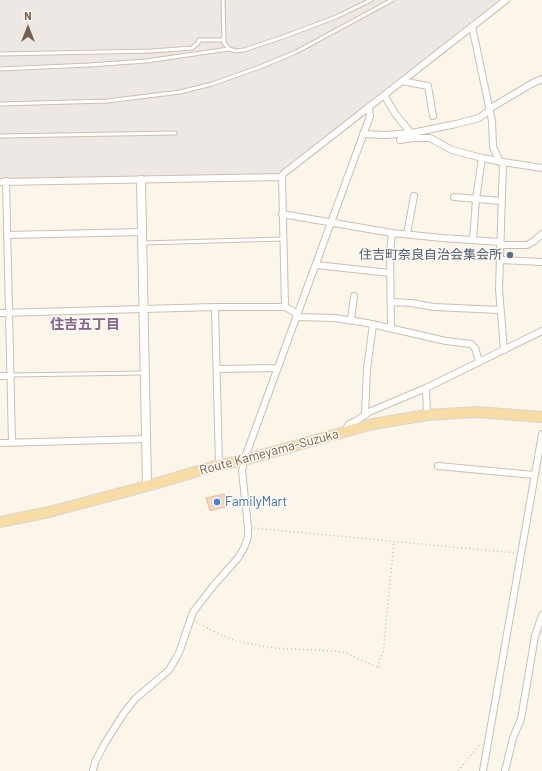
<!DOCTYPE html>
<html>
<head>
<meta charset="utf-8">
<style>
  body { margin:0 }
  #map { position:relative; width:542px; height:771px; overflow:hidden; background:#fcf6ea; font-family:Barlow,sans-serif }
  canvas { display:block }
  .north { position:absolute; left:8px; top:8px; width:40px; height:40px; -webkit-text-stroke:3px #fef9f1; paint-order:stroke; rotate:0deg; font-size:11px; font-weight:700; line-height:16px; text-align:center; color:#765e4e }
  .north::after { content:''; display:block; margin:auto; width:14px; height:18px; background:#765e4e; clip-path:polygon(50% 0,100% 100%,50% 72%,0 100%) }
</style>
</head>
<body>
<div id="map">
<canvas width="542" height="771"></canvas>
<div class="north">N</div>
</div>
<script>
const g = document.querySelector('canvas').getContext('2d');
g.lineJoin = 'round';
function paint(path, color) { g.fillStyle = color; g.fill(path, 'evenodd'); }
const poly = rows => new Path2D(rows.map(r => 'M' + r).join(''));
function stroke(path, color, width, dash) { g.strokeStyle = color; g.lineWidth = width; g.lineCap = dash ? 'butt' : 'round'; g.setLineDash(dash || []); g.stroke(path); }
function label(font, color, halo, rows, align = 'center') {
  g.font = font + ' Barlow,"Noto Sans JP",sans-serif'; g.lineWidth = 3; g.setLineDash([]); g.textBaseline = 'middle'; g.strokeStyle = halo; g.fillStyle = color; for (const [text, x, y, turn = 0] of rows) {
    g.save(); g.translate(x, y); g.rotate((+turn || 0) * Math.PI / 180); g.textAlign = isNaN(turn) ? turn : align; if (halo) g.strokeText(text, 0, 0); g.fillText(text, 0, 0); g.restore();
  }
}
paint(poly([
  [0,0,499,0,276,174,0,180]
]), '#ede8e3');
const building = poly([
  [224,494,228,506,210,511,206,498,224,494]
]);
paint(building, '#f0d7c3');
stroke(building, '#e2bea4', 1);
const service = poly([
  [223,0,224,43,229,49,236,51,244,50,283,37,336,17,371,0],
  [0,54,152,51,192,48,198,43,199,40,224,40],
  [0,69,89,65,146,61,229,49],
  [0,104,107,101,180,92,212,84,260,67,296,52,392,0],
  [0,136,175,133],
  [143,243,283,239],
  [11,375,143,373]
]);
const minor = poly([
  [472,26,492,121,493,147,500,162],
  [402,81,428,86,433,116],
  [384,95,396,115,412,134],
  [489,109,531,84,542,79],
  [363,134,385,135,412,133,456,124,479,118,490,110],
  [400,140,413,138,430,138,452,150,482,158,503,162,542,168],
  [503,162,499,289,504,350],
  [282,177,285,307],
  [6,181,12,443],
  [0,182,282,177,283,174,506,0],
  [454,197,501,201],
  [282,214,392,233,442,238,500,242],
  [407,234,414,196],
  [7,235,142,232],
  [473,240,476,199,482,158],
  [501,245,527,245,534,241,542,234],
  [501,260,542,262],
  [316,265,390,273],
  [391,302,411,303,434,307,500,310],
  [215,307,219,465],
  [0,313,215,307,285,307,298,314],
  [296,317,335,318,367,323,446,341,471,344,475,348,479,361],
  [351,321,354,296],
  [391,327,390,253,392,233],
  [217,369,277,368],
  [0,376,11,376],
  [426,388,427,415],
  [365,415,367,369,373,324],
  [344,432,349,424,356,421,369,412,426,388,542,331],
  [0,443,146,439],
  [438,466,534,475],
  [93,771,95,762,105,743,124,713,135,699,169,670,179,653,193,612,214,585,238,558,244,548,248,537,248,527,242,471,244,460,370,116,369,107],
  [483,771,542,434],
  [505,771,513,738,521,719,535,636,542,615]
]);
const tertiary = poly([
  [141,180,147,486]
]);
const primary = poly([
  [0,522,49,512,147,486,219,465,244,460,373,424,427,415,477,412,542,417]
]);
stroke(service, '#cebeb0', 5);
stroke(minor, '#cebeb0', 8);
stroke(tertiary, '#cebeb0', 10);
stroke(primary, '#dbd5d1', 12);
stroke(poly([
  [254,528,515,553],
  [196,622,219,634,236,641,273,648,334,651,346,653,379,668,379,661,383,653,394,541],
  [458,771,481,743]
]), '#d6baa5', 1.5, [1, 3]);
stroke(service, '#fff', 3);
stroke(minor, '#fff', 6);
stroke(tertiary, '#fff', 8);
stroke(primary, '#f7dca6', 10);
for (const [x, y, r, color] of [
  [510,255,4,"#5c6f8a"],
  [217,502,4,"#3f7fe0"]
]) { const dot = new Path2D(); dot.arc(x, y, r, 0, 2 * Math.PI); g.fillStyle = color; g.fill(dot); stroke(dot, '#fef9f1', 1.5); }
label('13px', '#4e5e75', '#fef9f1', [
  ["住吉町奈良自治会集会所",502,255]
], 'right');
label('13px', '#765e4e', '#fef9f1', [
  ["Route Kameyama-Suzuka",269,452,-15]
]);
label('13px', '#366cbe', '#fef9f1', [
  ["FamilyMart",225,502]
], 'left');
label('bold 14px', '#856691', '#fef9f1', [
  ["住吉五丁目",85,324]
]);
</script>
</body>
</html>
